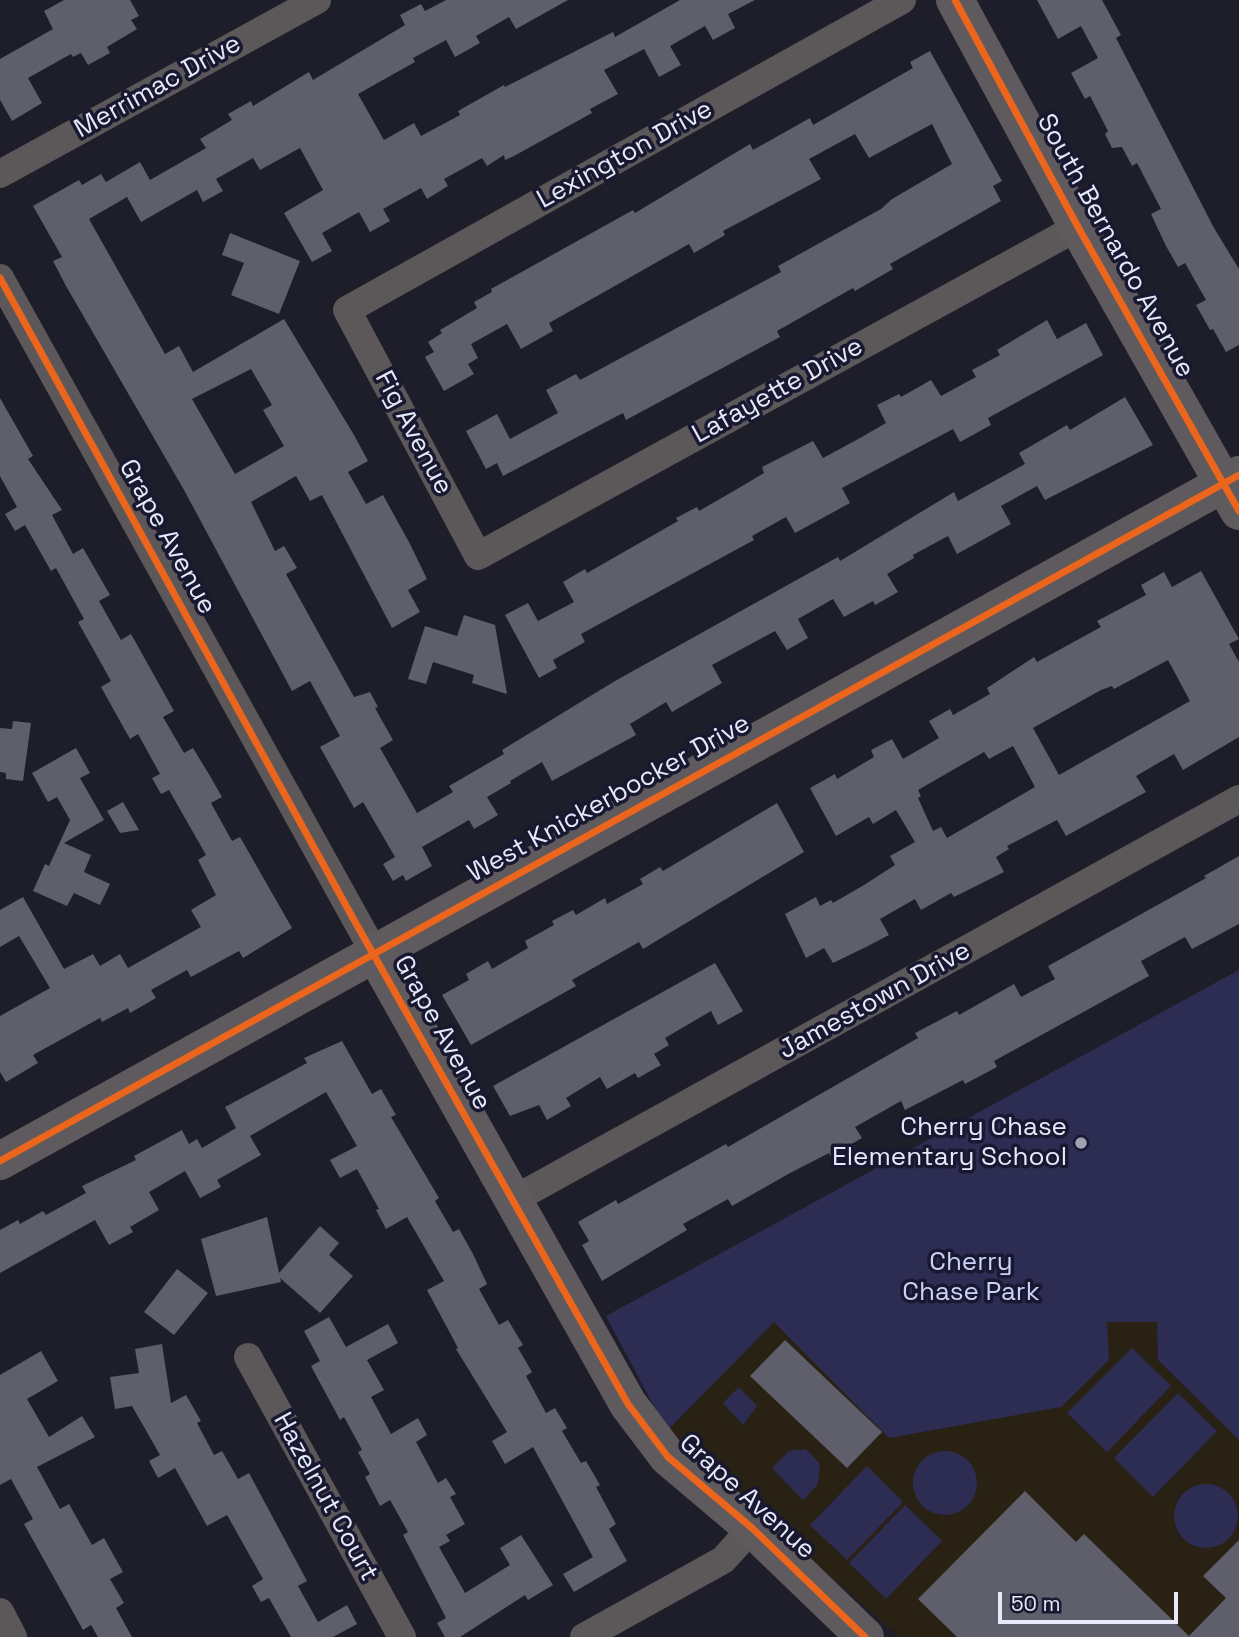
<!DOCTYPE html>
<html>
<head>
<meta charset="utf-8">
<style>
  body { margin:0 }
  #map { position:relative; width:1239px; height:1637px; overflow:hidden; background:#1e1e2a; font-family:"Space Grotesk",sans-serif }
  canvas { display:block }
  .scale { position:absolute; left:998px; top:1592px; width:180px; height:32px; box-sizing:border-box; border:4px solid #e7e9fa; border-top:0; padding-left:9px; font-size:21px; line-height:24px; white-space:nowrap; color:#e7e9fa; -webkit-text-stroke:5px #181930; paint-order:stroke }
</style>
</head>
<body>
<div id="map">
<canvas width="1239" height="1637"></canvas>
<div class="scale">50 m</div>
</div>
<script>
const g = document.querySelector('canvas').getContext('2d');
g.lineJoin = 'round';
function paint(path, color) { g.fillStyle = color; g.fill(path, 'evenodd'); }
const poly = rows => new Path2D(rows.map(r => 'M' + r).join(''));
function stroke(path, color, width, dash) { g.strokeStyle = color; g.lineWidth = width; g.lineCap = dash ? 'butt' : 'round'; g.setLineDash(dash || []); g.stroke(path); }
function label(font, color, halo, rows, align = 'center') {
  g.font = font + ' "Space Grotesk",sans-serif'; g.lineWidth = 7; g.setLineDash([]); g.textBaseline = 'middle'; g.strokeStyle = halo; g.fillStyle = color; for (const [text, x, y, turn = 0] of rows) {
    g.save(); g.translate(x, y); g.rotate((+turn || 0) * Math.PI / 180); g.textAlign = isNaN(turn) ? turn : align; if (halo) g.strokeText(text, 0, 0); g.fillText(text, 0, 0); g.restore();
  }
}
paint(poly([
  [1239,970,1239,1637,899,1637,667,1431,606,1316]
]), '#282114');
paint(poly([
  [1239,970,1239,1440,1158,1360,1157,1322,1107,1322,1109,1360,1061,1407,889,1438,774,1322,667,1431,606,1316],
  [1132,1348,1171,1386,1107,1452,1067,1413],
  [739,1387,757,1406,743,1425,723,1403],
  [1178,1393,1217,1431,1153,1497,1114,1458],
  [806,1449,820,1464,818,1484,803,1500,772,1468,789,1451],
  '913 1483a32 32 0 1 1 64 0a32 32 0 1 1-64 0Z',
  [867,1466,903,1502,847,1560,810,1525],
  '1174 1516a32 32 0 1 1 64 0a32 32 0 1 1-64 0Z',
  [905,1505,942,1541,886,1599,849,1563]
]), '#2d2d54');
paint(poly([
  [64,0,130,0,139,16,131,20,137,29,107,47,110,53,88,65,81,53,73,57,71,54,28,78,42,103,12,121,0,100,0,59,53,29,44,11],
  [446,0,568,0,516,29,509,17,476,36,480,43,455,57,446,40,413,58,415,62,358,94,384,140,414,123,421,136,460,115,458,111,504,85,505,87,613,32,615,37,680,0,755,0,728,14,735,28,713,40,705,26,670,46,681,65,659,77,644,49,604,70,618,94,590,109,592,113,514,156,505,160,504,155,487,166,482,158,444,179,448,186,427,199,421,188,383,209,390,221,370,232,359,212,322,233,332,251,312,262,284,213,323,190,300,148,260,170,253,158,216,179,223,191,203,202,197,190,141,222,127,197,89,219,165,354,179,346,193,372,284,319,354,435,368,461,348,472,366,504,383,495,410,544,427,579,408,590,420,612,392,628,322,495,310,501,296,476,251,502,275,551,284,546,297,568,286,574,354,697,370,692,378,707,375,708,393,740,380,748,417,813,453,792,449,786,504,754,502,750,615,681,838,557,840,561,954,492,958,501,1025,464,1019,453,1067,425,1070,430,1125,397,1153,445,1045,500,1037,486,1001,506,1011,524,957,554,948,536,913,555,914,558,887,574,898,592,875,605,873,601,844,617,833,599,798,619,808,638,787,650,775,631,712,665,722,683,672,712,666,702,630,724,636,735,552,781,542,762,510,781,511,783,487,797,498,815,474,829,469,820,422,847,432,866,406,881,403,875,393,881,383,864,395,857,363,802,354,808,320,747,340,736,310,681,292,691,184,490,66,286,53,261,62,257,33,206,79,180,82,185,101,174,106,182,140,162,150,180,206,148,200,139,232,120,228,114,251,101,253,106,309,72,313,80,405,25,400,15,421,4,425,11],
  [251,369,272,405,263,410,284,446,235,474,192,399],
  [1037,0,1102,0,1121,35,1116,38,1146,96,1214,228,1239,269,1239,345,1226,352,1213,329,1210,330,1196,305,1206,300,1185,263,1178,267,1166,246,1151,214,1161,209,1137,163,1132,166,1122,147,1112,148,1105,134,1108,131,1090,96,1085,99,1071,73,1098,58,1081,26,1058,39],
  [930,51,1002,181,993,186,1001,201,890,264,893,269,855,291,853,288,777,331,780,337,626,420,623,413,503,476,497,463,486,469,466,431,497,414,510,439,558,413,546,390,576,374,580,380,781,272,778,266,881,209,892,199,952,164,932,124,869,158,855,134,809,159,821,179,723,231,725,235,694,253,689,244,613,287,549,323,553,331,521,349,507,324,471,344,478,358,468,364,474,374,444,391,425,357,434,352,428,342,442,333,440,330,477,308,474,302,492,292,491,289,633,210,635,213,750,144,753,150,810,118,813,125,913,68,910,62],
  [230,233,300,261,279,314,231,295,244,263,222,255],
  [1047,320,1057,339,1086,323,1103,355,988,418,991,425,960,442,953,429,842,488,850,503,795,533,786,517,752,536,754,540,581,634,585,642,553,660,557,668,539,678,505,615,528,603,538,621,574,602,563,582,585,569,587,573,678,521,676,518,697,507,699,511,737,489,764,473,762,467,813,441,823,458,860,438,886,423,877,405,899,394,901,397,931,380,941,396,976,377,972,370,1000,355,997,350],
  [0,398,33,456,28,459,62,510,52,515,73,554,83,548,110,595,99,601,121,640,131,634,174,711,163,717,184,753,193,748,210,776,222,797,211,803,232,841,240,837,292,928,243,958,239,951,191,977,187,970,151,990,156,998,130,1013,128,1008,102,1022,100,1018,33,1055,38,1063,6,1082,0,1072,0,1016,50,988,19,936,0,947,0,910,23,897,64,969,93,954,100,966,120,954,128,968,201,927,191,910,216,895,198,860,206,855,169,790,161,794,152,778,160,774,138,734,130,739,101,687,111,681,78,622,84,619,56,568,51,571,25,525,15,531,5,514,17,507,0,476],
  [1201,571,1239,639,1229,644,1239,662,1239,737,1183,770,1174,754,1136,776,1146,792,1066,836,1057,820,1007,846,1009,849,996,857,1004,872,954,897,951,893,921,910,915,899,880,919,889,935,866,947,833,963,824,948,806,958,785,914,816,897,820,906,831,900,833,903,864,885,895,865,890,856,915,842,896,810,873,824,869,817,836,836,810,788,835,774,837,779,874,757,871,750,892,739,903,759,939,738,929,721,950,709,953,715,990,694,987,688,1034,657,1037,662,1101,627,1097,621,1146,595,1141,585,1164,572,1172,587],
  [1168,660,1190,701,1059,775,1033,728,1101,690,1112,686,1114,689],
  [1013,746,1035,787,947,838,941,827,933,831,918,798,921,796,918,790,984,752,989,759],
  [464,615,495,625,507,694,472,683,474,675,433,662,426,684,408,679,425,626,457,636],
  [13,721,31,723,23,781,6,779,6,773,0,772,0,728,12,729],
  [76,748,90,773,80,778,104,820,64,843,91,855,84,872,110,884,100,905,74,893,67,906,33,891,45,864,49,866,70,820,57,797,48,802,32,773],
  [123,802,139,830,120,833,107,811],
  [777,803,804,852,643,949,639,942,572,980,576,986,471,1045,442,995,469,980,466,974,488,961,492,969,528,948,525,941,554,925,552,921,573,910,576,915,605,898,607,904,643,884,640,879,660,867,663,871],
  [1239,856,1239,924,1192,949,1185,937,1141,961,1149,976,994,1061,997,1067,965,1084,963,1080,905,1110,901,1101,855,1127,862,1138,830,1156,829,1153,790,1173,732,1206,728,1199,683,1224,687,1230,602,1281,582,1245,589,1241,578,1222,616,1200,618,1204,726,1144,728,1147,918,1038,915,1033,957,1011,959,1015,1014,984,1021,997,1055,979,1048,966,1206,878,1204,876],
  [715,963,743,1011,718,1025,711,1011,665,1038,669,1045,654,1054,661,1065,638,1078,635,1073,607,1089,600,1077,566,1098,571,1106,547,1120,539,1105,510,1116,493,1086],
  [342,1041,372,1094,381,1089,396,1115,391,1117,439,1198,435,1201,453,1232,459,1229,473,1254,487,1284,479,1289,499,1325,508,1320,523,1345,518,1348,532,1372,526,1376,546,1413,555,1408,567,1428,562,1431,581,1463,586,1461,600,1485,596,1487,616,1524,609,1529,627,1561,574,1592,563,1574,593,1557,533,1447,505,1464,492,1441,507,1432,456,1349,458,1348,427,1290,444,1281,407,1217,386,1229,376,1210,379,1209,357,1169,340,1178,330,1160,357,1146,326,1092,250,1136,261,1155,217,1180,221,1187,200,1198,185,1171,149,1192,159,1210,130,1227,133,1232,109,1245,95,1220,0,1273,0,1230,18,1220,20,1224,43,1211,46,1215,86,1193,82,1186,136,1160,134,1156,182,1130,189,1144,197,1139,202,1148,236,1128,225,1107,307,1063,304,1058],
  [267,1217,279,1273,320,1226,339,1243,329,1255,353,1276,320,1313,280,1278,281,1282,216,1296,201,1239],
  [177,1269,208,1293,174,1335,144,1312],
  [329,1317,346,1347,388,1324,398,1343,367,1360,384,1390,371,1397,391,1434,418,1418,427,1435,416,1442,438,1483,446,1478,456,1494,450,1497,465,1524,446,1535,450,1541,439,1547,465,1593,510,1565,500,1548,521,1535,553,1585,528,1600,525,1595,460,1637,445,1637,437,1623,446,1618,403,1535,408,1532,390,1500,380,1506,365,1477,370,1474,358,1452,362,1450,344,1417,340,1420,311,1366,320,1361,304,1331],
  [785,1340,882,1432,847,1468,750,1376],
  [162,1344,171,1403,186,1395,201,1421,197,1423,214,1455,222,1451,238,1479,249,1473,307,1581,298,1586,318,1622,347,1605,357,1624,333,1637,291,1637,269,1598,261,1602,252,1586,263,1579,227,1515,207,1526,175,1468,158,1478,149,1461,160,1455,132,1406,115,1409,110,1377,139,1373,135,1349],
  [41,1351,58,1381,27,1399,49,1437,82,1416,95,1437,37,1467,60,1509,69,1504,92,1545,104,1538,123,1572,110,1579,124,1603,116,1608,132,1637,98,1637,91,1625,83,1630,24,1524,33,1519,11,1479,0,1485,0,1375],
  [1025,1491,1076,1542,1084,1534,1189,1636,1226,1598,1203,1576,1239,1540,1239,1637,957,1637,918,1599]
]), '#5f5f6b');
stroke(poly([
  [902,0,347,310,478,556,1078,227],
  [0,174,317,0],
  [0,278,374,952],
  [511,1201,1239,799],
  [248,1357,402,1637],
  [0,1612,13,1637],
  [584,1637,723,1560,752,1528]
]), '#5c5859', 28);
stroke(poly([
  [955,0,1078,227,1239,511],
  [374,952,628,1404,668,1457,752,1528,865,1637],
  [0,1161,1239,475]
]), '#5f5a5d', 38);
stroke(poly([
  [955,0,1078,227,1239,511],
  [0,278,354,920,628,1404,668,1457,752,1528,865,1637],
  [0,1161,1239,475]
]), '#eb651d', 7);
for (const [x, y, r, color] of [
  [1081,1143,7,"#a1a2b1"]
]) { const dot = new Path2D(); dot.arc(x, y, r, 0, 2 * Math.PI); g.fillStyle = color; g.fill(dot); stroke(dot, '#181930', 2.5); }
label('26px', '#e7e9fa', '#181930', [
  ["Merrimac Drive",158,87,-29],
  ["Lexington Drive",625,155,-29],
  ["South Bernardo Avenue",1115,246,61],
  ["Lafayette Drive",778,391,-29],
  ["Fig Avenue",413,433,62],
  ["Grape Avenue",167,537,61],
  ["West Knickerbocker Drive",609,799,-29],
  ["Jamestown Drive",875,1001,-29],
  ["Grape Avenue",442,1033,61],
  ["Hazelnut Court",325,1497,61],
  ["Grape Avenue",747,1497,42]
]);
label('26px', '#e7e9fa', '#181930', [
  ["Cherry Chase",1067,1128],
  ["Elementary School",1067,1158]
], 'right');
label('26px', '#cdd1f8', '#181930', [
  ["Cherry",971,1263],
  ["Chase Park",971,1293]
]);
</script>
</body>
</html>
